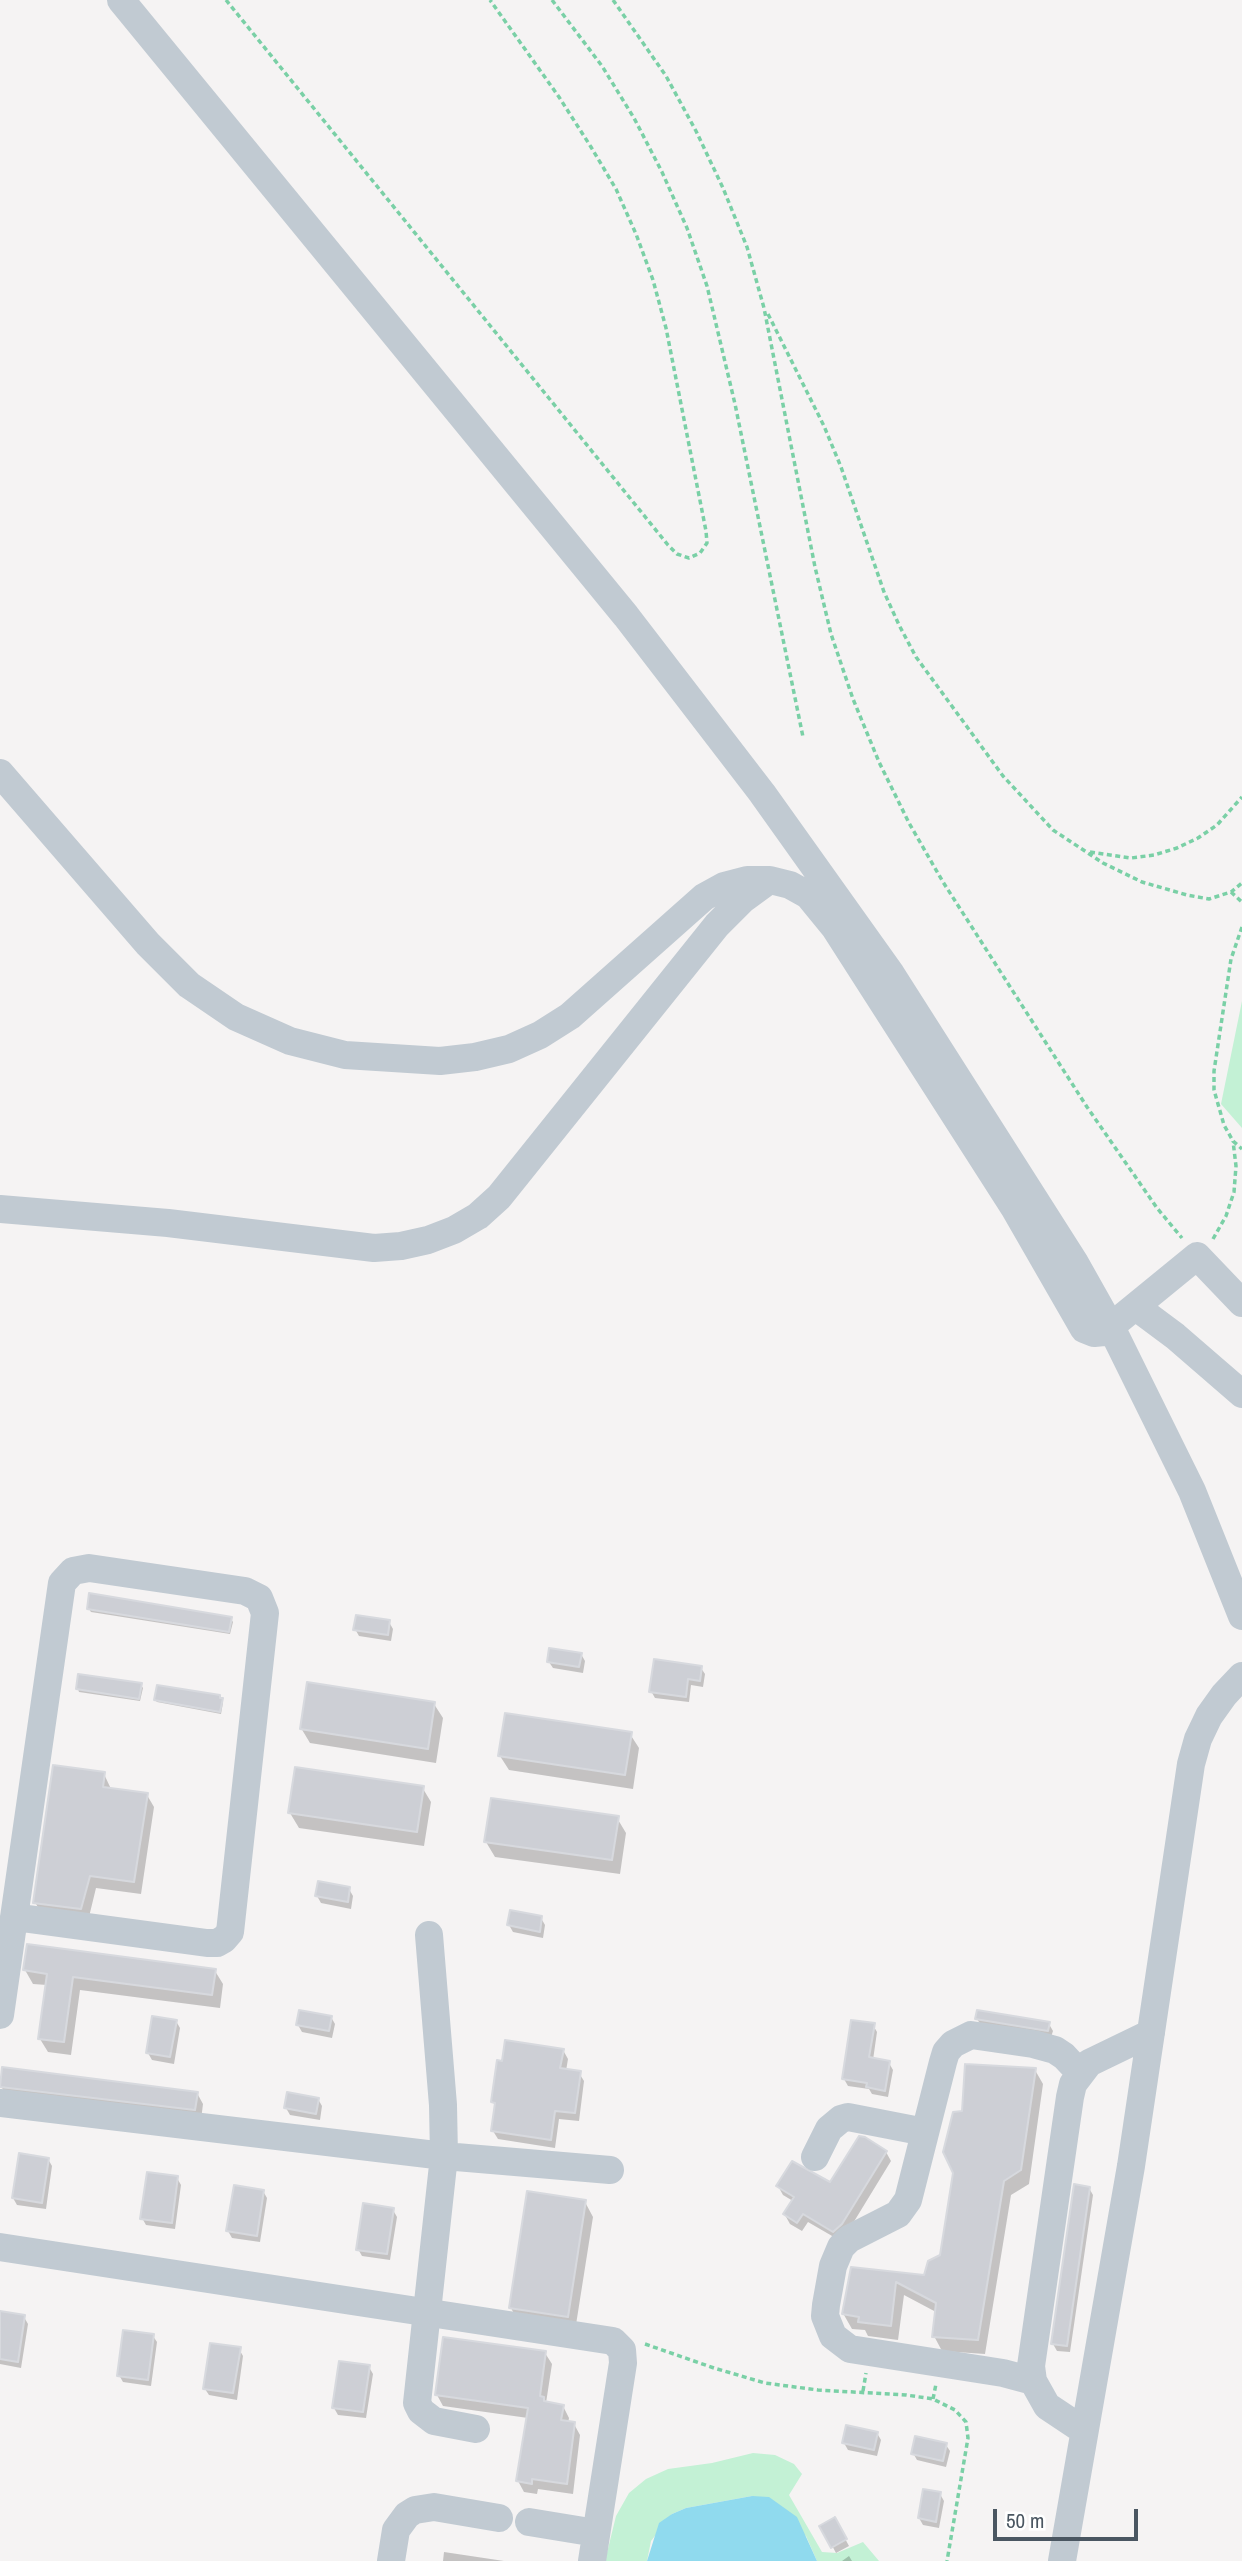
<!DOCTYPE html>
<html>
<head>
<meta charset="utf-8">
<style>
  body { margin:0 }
  #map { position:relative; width:1242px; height:2561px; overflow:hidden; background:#f5f3f3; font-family:"Archivo Narrow",sans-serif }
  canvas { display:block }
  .scale { position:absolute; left:993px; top:2509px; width:145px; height:32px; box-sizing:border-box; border:4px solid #4a5661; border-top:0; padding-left:9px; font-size:21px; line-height:24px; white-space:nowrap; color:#4a5661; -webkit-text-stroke:5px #fff; paint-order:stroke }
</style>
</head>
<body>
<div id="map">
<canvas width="1242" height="2561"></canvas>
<div class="scale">50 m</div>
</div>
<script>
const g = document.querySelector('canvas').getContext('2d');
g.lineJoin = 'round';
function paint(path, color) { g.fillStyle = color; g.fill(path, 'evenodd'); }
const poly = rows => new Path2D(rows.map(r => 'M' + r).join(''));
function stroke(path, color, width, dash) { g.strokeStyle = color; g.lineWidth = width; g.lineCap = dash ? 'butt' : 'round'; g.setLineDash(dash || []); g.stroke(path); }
paint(poly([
  [1242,1001,1242,1128,1221,1104],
  [753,2453,775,2455,794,2464,802,2474,789,2495,822,2552,837,2553,863,2542,879,2561,817,2561,806,2536,752,2496,686,2508,672,2514,651,2541,647,2561,605,2561,616,2516,629,2493,646,2479,668,2469,712,2463]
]), '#c3f1d5');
paint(poly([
  [752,2496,769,2497,797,2517,817,2561,647,2561,659,2523,672,2514,686,2508]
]), '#90daee');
paint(poly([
  [89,1609,231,1619,233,1622,230,1634,91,1612],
  [389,1622,393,1629,391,1641,359,1636,355,1629],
  [581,1654,585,1661,583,1673,553,1668,549,1662],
  [701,1668,705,1674,703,1687,691,1685,689,1702,655,1698,651,1691],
  [141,1685,143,1688,140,1701,79,1692,78,1689],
  [219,1697,223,1703,221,1714,157,1702,155,1700],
  [434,1704,443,1718,436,1763,310,1743,301,1728],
  [630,1734,639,1748,633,1789,509,1770,500,1756],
  [104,1774,111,1789,147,1795,154,1807,141,1894,96,1888,88,1921,42,1915,35,1902],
  [422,1787,431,1802,424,1846,299,1828,290,1813],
  [617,1818,626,1833,620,1874,495,1857,486,1842],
  [349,1889,353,1896,351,1909,321,1903,317,1896],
  [541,1918,545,1925,543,1938,513,1932,509,1925],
  [25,1970,215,1971,223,1984,220,2008,80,1990,71,2055,48,2052,40,2039,47,1985,33,1984],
  [331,2017,335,2024,332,2038,302,2032,298,2025],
  [977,2019,1049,2024,1053,2031,1051,2037,981,2025],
  [176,2021,180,2028,174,2064,152,2060,148,2053],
  [873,2025,877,2032,873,2060,889,2063,893,2070,888,2097,872,2094,869,2089,848,2086,844,2079],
  [563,2050,568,2059,566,2071,579,2073,584,2081,579,2121,559,2119,555,2148,498,2139,493,2131,496,2108,493,2102],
  [1035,2070,1043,2084,1029,2184,1011,2195,985,2354,942,2351,934,2336,936,2312,904,2295,898,2340,868,2336,865,2330,852,2329,844,2315,851,2271,925,2277,942,2256],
  [1,2086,197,2093,203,2104,201,2120,7,2097],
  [318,2099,322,2106,320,2120,290,2115,286,2108],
  [886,2152,891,2161,847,2233,839,2240,808,2222,802,2231,790,2224,785,2215,793,2201,783,2195,778,2186,831,2185],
  [48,2159,52,2166,46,2209,17,2205,13,2198],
  [177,2178,181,2185,175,2229,146,2225,142,2218],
  [1089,2188,1093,2195,1070,2352,1057,2351,1053,2344],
  [263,2191,267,2198,260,2242,232,2238,228,2231],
  [585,2202,593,2217,575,2331,519,2323,511,2308],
  [393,2210,397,2217,390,2260,362,2256,358,2249],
  [0,2313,24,2317,28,2324,21,2368,0,2364],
  [153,2336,157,2342,151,2386,123,2382,119,2375],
  [239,2349,243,2356,237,2400,209,2395,205,2389],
  [545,2353,552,2364,546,2403,563,2406,569,2418,568,2423,574,2424,580,2435,573,2494,538,2489,537,2494,524,2492,518,2481,528,2418,443,2406,437,2395],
  [369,2367,373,2374,366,2418,338,2415,334,2408],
  [877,2433,881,2440,877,2456,848,2450,844,2443],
  [946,2445,950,2451,946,2467,917,2460,913,2453],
  [940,2494,944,2501,939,2528,923,2525,919,2518],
  [835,2520,849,2546,836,2553,822,2527],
  [444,2552,504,2561,443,2561],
  [849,2556,852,2561,842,2561]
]), '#0003');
const building = poly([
  [89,1593,232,1617,229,1632,87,1609,89,1593],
  [356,1615,390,1620,388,1635,353,1630,356,1615],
  [549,1648,582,1653,579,1667,547,1662,549,1648],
  [654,1659,702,1666,700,1681,688,1679,686,1697,649,1692,654,1659],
  [78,1674,142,1683,139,1699,76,1689,78,1674],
  [307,1682,435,1702,428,1749,300,1729,307,1682],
  [157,1685,220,1695,220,1698,223,1698,220,1712,154,1700,157,1685],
  [505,1713,632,1732,625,1775,498,1756,505,1713],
  [53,1765,105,1772,103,1787,148,1793,134,1882,90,1876,81,1909,33,1903,53,1765],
  [295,1767,424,1786,417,1832,288,1813,295,1767],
  [491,1798,619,1816,612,1860,484,1842,491,1798],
  [318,1881,350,1887,348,1902,315,1896,318,1881],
  [510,1910,542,1916,540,1932,507,1925,510,1910],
  [27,1944,216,1969,212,1995,73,1977,64,2042,38,2039,47,1974,23,1970,27,1944],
  [299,2010,332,2016,329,2031,296,2025,299,2010],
  [977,2010,1050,2022,1048,2031,975,2019,977,2010],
  [152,2016,177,2020,170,2057,146,2053,152,2016],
  [851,2020,875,2023,869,2057,890,2061,885,2091,866,2087,867,2083,842,2079,851,2020],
  [505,2040,564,2049,560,2068,581,2071,575,2113,555,2111,551,2140,491,2131,495,2103,491,2102,497,2060,502,2061,505,2040],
  [965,2064,1036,2068,1021,2170,1004,2181,978,2340,932,2337,936,2303,896,2282,891,2326,858,2322,859,2317,842,2314,851,2267,924,2275,928,2261,940,2255,953,2173,943,2152,953,2112,962,2111,965,2064],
  [2,2067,198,2092,195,2110,0,2087,2,2067],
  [287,2092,319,2098,316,2114,284,2108,287,2092],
  [859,2136,865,2137,887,2151,842,2224,833,2232,803,2214,797,2223,783,2214,794,2197,776,2186,792,2161,830,2182,859,2136],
  [19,2153,49,2158,42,2203,12,2198,19,2153],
  [147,2172,178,2176,172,2223,140,2219,147,2172],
  [1074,2184,1090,2187,1067,2346,1051,2344,1074,2184],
  [234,2185,264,2190,257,2236,226,2231,234,2185],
  [527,2191,586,2200,568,2317,509,2308,527,2191],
  [363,2203,394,2208,387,2254,356,2250,363,2203],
  [0,2311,25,2315,18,2362,0,2359,0,2311],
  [123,2330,154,2334,148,2380,117,2376,123,2330],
  [443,2337,546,2351,540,2396,544,2397,544,2401,564,2405,561,2420,575,2422,567,2484,532,2479,532,2484,516,2481,528,2408,435,2395,443,2337],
  [210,2343,241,2347,233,2393,203,2389,210,2343],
  [339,2361,370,2365,363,2412,332,2408,339,2361],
  [846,2425,878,2432,874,2450,842,2443,846,2425],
  [915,2436,947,2443,943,2461,911,2454,915,2436],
  [923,2489,941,2492,936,2522,918,2518,923,2489],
  [835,2517,847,2539,831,2548,819,2526,835,2517]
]);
paint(building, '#cdcfd5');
stroke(building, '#d7d9de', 2);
stroke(poly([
  [226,0,668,545,677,554,689,558,700,553,707,543,706,531,666,328,653,280,636,234,616,189,591,147,559,97,490,0],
  [552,0,602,66,634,118,662,172,687,228,707,286,735,404,803,737],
  [613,0,666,76,696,131,723,188,747,247,764,308,815,567,831,634,853,699,879,762,909,823,943,882,1087,1107,1157,1208,1182,1238],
  [768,314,824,426,841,467,884,592,899,625,916,657,1003,776,1053,830,1103,863,1142,882,1187,895,1209,899,1231,892,1242,883],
  [1090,852,1131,858,1154,855,1177,848,1198,838,1217,825,1242,797],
  [1231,892,1242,902],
  [1242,927,1231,959,1214,1071,1214,1090,1224,1125,1233,1141,1242,1149],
  [1213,1239,1226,1216,1234,1192,1236,1166,1233,1141],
  [645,2344,714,2368,765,2383,818,2390,906,2395,933,2399,955,2410,966,2422,968,2438,947,2561],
  [863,2391,866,2373],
  [933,2399,936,2384]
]), '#7ad0a6', 3.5, [5, 3.5]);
stroke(poly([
  [121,0,626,616,762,793,891,974,1075,1263,1111,1327,1192,1491,1242,1616],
  [0,773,148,944,189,985,236,1017,290,1041,345,1055,440,1061,475,1057,509,1049,540,1035,570,1016,704,897,724,886,747,880,770,880,790,885,808,895,835,928,1015,1209,1084,1329,1094,1333,1104,1332,1197,1256,1242,1303],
  [0,1209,168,1223,374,1248,401,1246,428,1240,454,1230,478,1216,499,1197,717,925,742,900,768,881],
  [1136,1307,1175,1336,1242,1394],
  [429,1935,443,2105,444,2156,417,2403,421,2411,434,2421,476,2429],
  [0,2015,62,1583,73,1571,89,1568,245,1591,259,1598,265,1613,230,1932,224,1939,217,1943,207,1943,14,1917],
  [0,2103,444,2156,610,2170],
  [815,2157,829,2129,841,2119,848,2117,925,2132],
  [0,2247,613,2341,622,2350,623,2363,592,2561],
  [1033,2381,1003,2373,850,2349,833,2336,825,2316,826,2305,833,2266,841,2247,849,2239,898,2214,908,2200,943,2062,946,2052,953,2044,971,2035,1033,2044,1055,2050,1064,2056,1080,2073],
  [1083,2430,1047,2406,1033,2381,1031,2366,1070,2097,1073,2084,1089,2063,1151,2033],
  [529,2522,596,2533],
  [391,2561,396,2530,407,2515,415,2510,434,2507,499,2518],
  [1062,2561,1131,2166,1191,1764,1198,1739,1209,1716,1224,1695,1242,1676]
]), '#c1cad2', 28);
</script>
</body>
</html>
